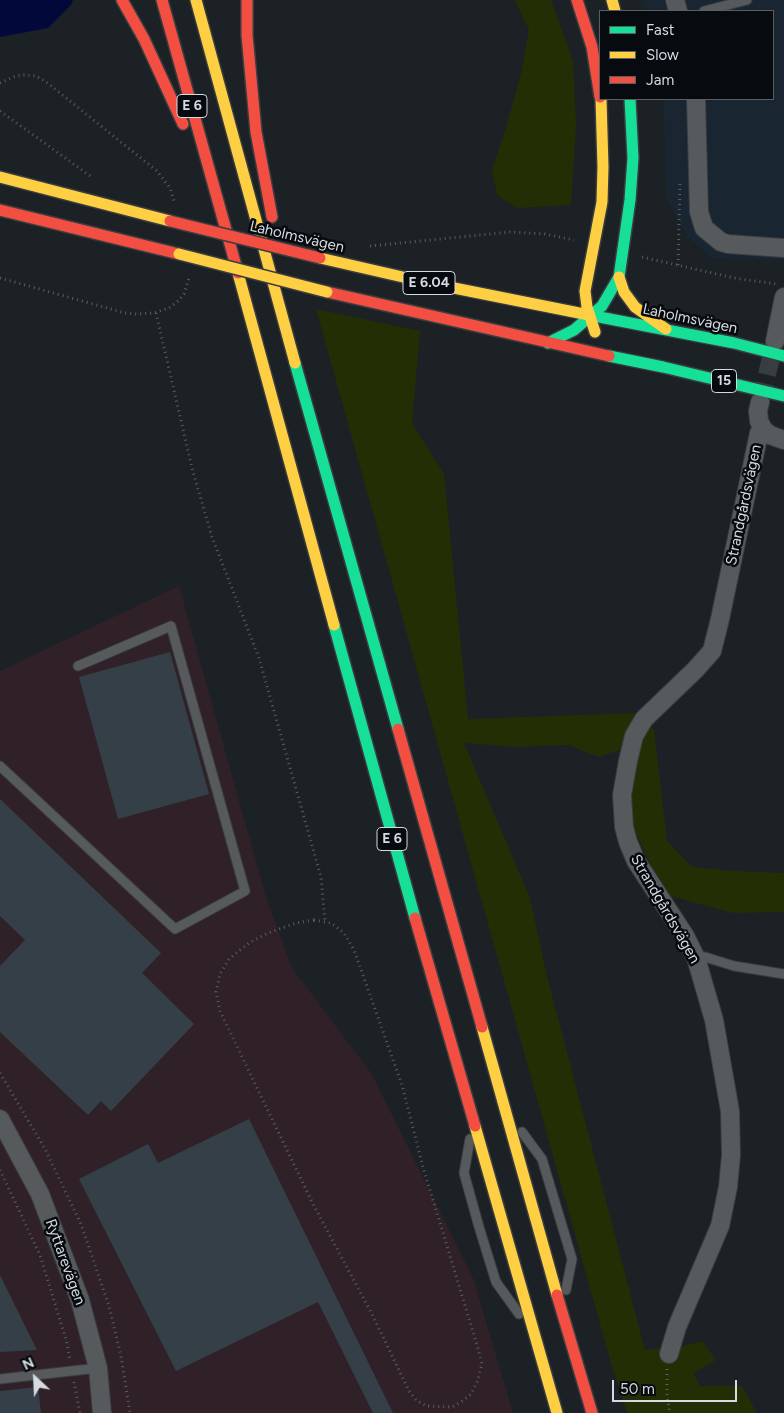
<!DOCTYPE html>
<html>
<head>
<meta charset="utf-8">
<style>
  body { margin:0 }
  #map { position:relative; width:784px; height:1413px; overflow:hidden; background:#1c2125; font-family:Figtree,sans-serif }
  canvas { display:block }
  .legend { position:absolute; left:599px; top:10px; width:175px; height:90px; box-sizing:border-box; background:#070a0e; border:1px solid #595e62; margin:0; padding:6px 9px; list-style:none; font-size:15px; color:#d5dbe1 }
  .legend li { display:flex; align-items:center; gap:10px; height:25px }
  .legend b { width:25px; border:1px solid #595e62 }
  .north { position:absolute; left:10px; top:1353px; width:50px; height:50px; -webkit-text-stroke:4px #070a0e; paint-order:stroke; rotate:335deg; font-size:14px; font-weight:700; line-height:20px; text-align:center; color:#d5dbe1 }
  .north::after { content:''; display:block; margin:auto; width:18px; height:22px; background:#d5dbe1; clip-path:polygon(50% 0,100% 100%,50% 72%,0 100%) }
  .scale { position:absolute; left:612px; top:1380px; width:125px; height:22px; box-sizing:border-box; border:2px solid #d5dbe1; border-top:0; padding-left:6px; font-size:15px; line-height:18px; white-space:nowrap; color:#d5dbe1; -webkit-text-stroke:4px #070a0e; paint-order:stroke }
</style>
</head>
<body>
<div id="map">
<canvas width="784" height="1413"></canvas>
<ul class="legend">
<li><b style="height:6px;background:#16e098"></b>Fast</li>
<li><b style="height:6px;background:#ffcf43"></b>Slow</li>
<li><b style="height:6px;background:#f24e42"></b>Jam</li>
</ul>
<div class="north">N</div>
<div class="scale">50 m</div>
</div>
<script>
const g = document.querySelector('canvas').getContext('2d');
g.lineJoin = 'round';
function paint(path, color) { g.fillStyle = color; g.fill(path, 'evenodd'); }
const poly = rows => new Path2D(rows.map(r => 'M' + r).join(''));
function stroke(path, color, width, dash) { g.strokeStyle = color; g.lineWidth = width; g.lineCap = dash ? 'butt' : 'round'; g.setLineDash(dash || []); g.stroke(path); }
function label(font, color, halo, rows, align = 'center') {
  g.font = font + ' Figtree,sans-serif'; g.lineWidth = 5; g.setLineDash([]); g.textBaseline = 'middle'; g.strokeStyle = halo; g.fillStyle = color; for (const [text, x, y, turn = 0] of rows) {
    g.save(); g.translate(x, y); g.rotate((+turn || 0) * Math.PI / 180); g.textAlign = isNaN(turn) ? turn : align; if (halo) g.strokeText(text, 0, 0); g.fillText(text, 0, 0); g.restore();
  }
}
paint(poly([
  [642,0,784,0,784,260,713,259,688,237,667,199,663,99,773,99,773,11,645,11]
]), '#192631');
paint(poly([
  [179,586,267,901,292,968,371,1073,473,1278,513,1413,0,1413,0,671]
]), '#302128');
paint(poly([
  [515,0,551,0,573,61,576,127,571,205,517,208,497,195,492,170,506,128,522,70,529,30],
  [316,309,420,331,412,423,444,474,468,719,635,713,654,730,667,841,692,867,734,871,784,873,784,912,732,913,671,896,649,862,634,828,629,791,642,743,598,757,569,745,514,747,464,743,530,898,547,976,645,1350,679,1347,702,1341,716,1360,694,1373,699,1386,742,1386,757,1413,627,1413,611,1363]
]), '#222f05');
paint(poly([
  [0,0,73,0,71,5,48,28,0,37]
]), '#03083b');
paint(poly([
  [170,652,209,794,118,819,79,677],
  [0,799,161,953,142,973,194,1024,111,1111,101,1101,88,1115,0,1032,0,966,25,940,0,916],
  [249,1119,393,1413,373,1413,318,1302,176,1371,79,1179,148,1144,158,1163],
  [0,1275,37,1350,0,1352],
  [38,1387,41,1413,0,1413,0,1391]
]), '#343f48');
stroke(poly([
  [761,401,774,344]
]), '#383d41', 18, [18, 9]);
const lane = poly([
  [704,11,747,0],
  [0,766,175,929,245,891,171,626,78,666],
  [696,958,705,957,734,966,784,974],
  [522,1132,542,1159,572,1259,566,1290],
  [470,1139,464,1173,479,1227,496,1282,519,1314],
  [0,1379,98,1368]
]);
const street = poly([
  [675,0,678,11],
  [696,99,699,212,704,228,721,242,728,244,784,248],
  [775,341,784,297],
  [760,402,758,411,759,421,763,429,770,435,784,440],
  [0,1119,40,1194,80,1300,98,1368,102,1413],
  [669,1354,677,1327,720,1226,728,1187,731,1155,730,1111,714,1020,696,958,685,936,636,861,628,842,624,827,622,795,628,761,634,736,644,719,695,670,712,651,720,619,759,433,763,429]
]);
const fast = poly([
  [589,315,734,343,784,356],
  [548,343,574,330,602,306,619,277,630,200,633,158,630,99],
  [609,356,663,367,784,396],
  [295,363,398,729],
  [334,625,415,918]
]);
const slow = poly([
  [196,0,295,363],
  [612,0,615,11],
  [0,177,170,221],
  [320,258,429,283,589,315],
  [238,273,334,625],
  [619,277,624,292,635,307,666,329],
  [595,332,587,307,585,291,602,202,603,167,601,99],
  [482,1027,557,1295],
  [475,1126,557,1413]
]);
const jam = poly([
  [122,0,144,39,183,124],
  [162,0,238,273],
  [247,0,247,35,256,132,272,217],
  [577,0,592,47,600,97],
  [0,210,179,254],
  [327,292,609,356],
  [398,729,482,1027],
  [415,918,475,1126],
  [557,1295,592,1413]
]);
stroke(lane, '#393d40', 11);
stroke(street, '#393d40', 20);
stroke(fast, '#393d40', 14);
stroke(slow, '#393d40', 14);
stroke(jam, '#393d40', 14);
stroke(poly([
  [0,83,16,76,24,75,36,76,45,81,157,171,170,188,174,201],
  [0,111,93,178],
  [370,246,510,232,545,234,574,240],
  [642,257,734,278,776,284],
  [678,265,680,183],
  [0,278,125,313,137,314,153,313,169,308,178,301,184,294,189,278],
  [156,313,193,472,212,537,259,658,321,877,325,922],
  [314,920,331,923,344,933,354,950,402,1085,423,1167,477,1345,482,1364,477,1382,471,1394,461,1402,452,1407,426,1406,416,1400,409,1391,373,1316,313,1204,220,1011,216,992,220,974,229,959,249,943,268,933,296,923,314,920],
  [0,1073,45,1149,81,1224,109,1306,121,1356,130,1413],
  [0,1170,40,1255,67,1343,70,1361],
  [667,1369,667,1397,670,1413],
  [74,1382,80,1413]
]), '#5a5e61', 3, [1, 4]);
stroke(lane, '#565a5d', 9);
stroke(street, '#565a5d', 18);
stroke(fast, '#16e098', 11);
stroke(slow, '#ffcf43', 11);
stroke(jam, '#f24e42', 11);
const slowBridge = poly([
  [179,254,327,292]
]);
const jamBridge = poly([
  [170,221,320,258]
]);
stroke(slowBridge, '#393d40', 14, []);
stroke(jamBridge, '#393d40', 14, []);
stroke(slowBridge, '#ffcf43', 11);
stroke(jamBridge, '#f24e42', 11);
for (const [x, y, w] of [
  [192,106,30],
  [429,283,52],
  [724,381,25],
  [392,839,30]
]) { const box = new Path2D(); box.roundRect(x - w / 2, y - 11.5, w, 23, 4); g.fillStyle = '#070a0e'; g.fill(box); stroke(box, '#d5dbe1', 1); }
label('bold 14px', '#d5dbe1', null, [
  ["E 6",192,106],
  ["E 6.04",429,283],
  ["15",724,381],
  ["E 6",392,839]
]);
label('15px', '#d5dbe1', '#070a0e', [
  ["Laholmsvägen",297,237,13],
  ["Laholmsvägen",690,319,12],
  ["Strandgårdsvägen",744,505,-78],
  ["Strandgårdsvägen",665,909,60],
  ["Ryttarevägen",65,1262,70]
]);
</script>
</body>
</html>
